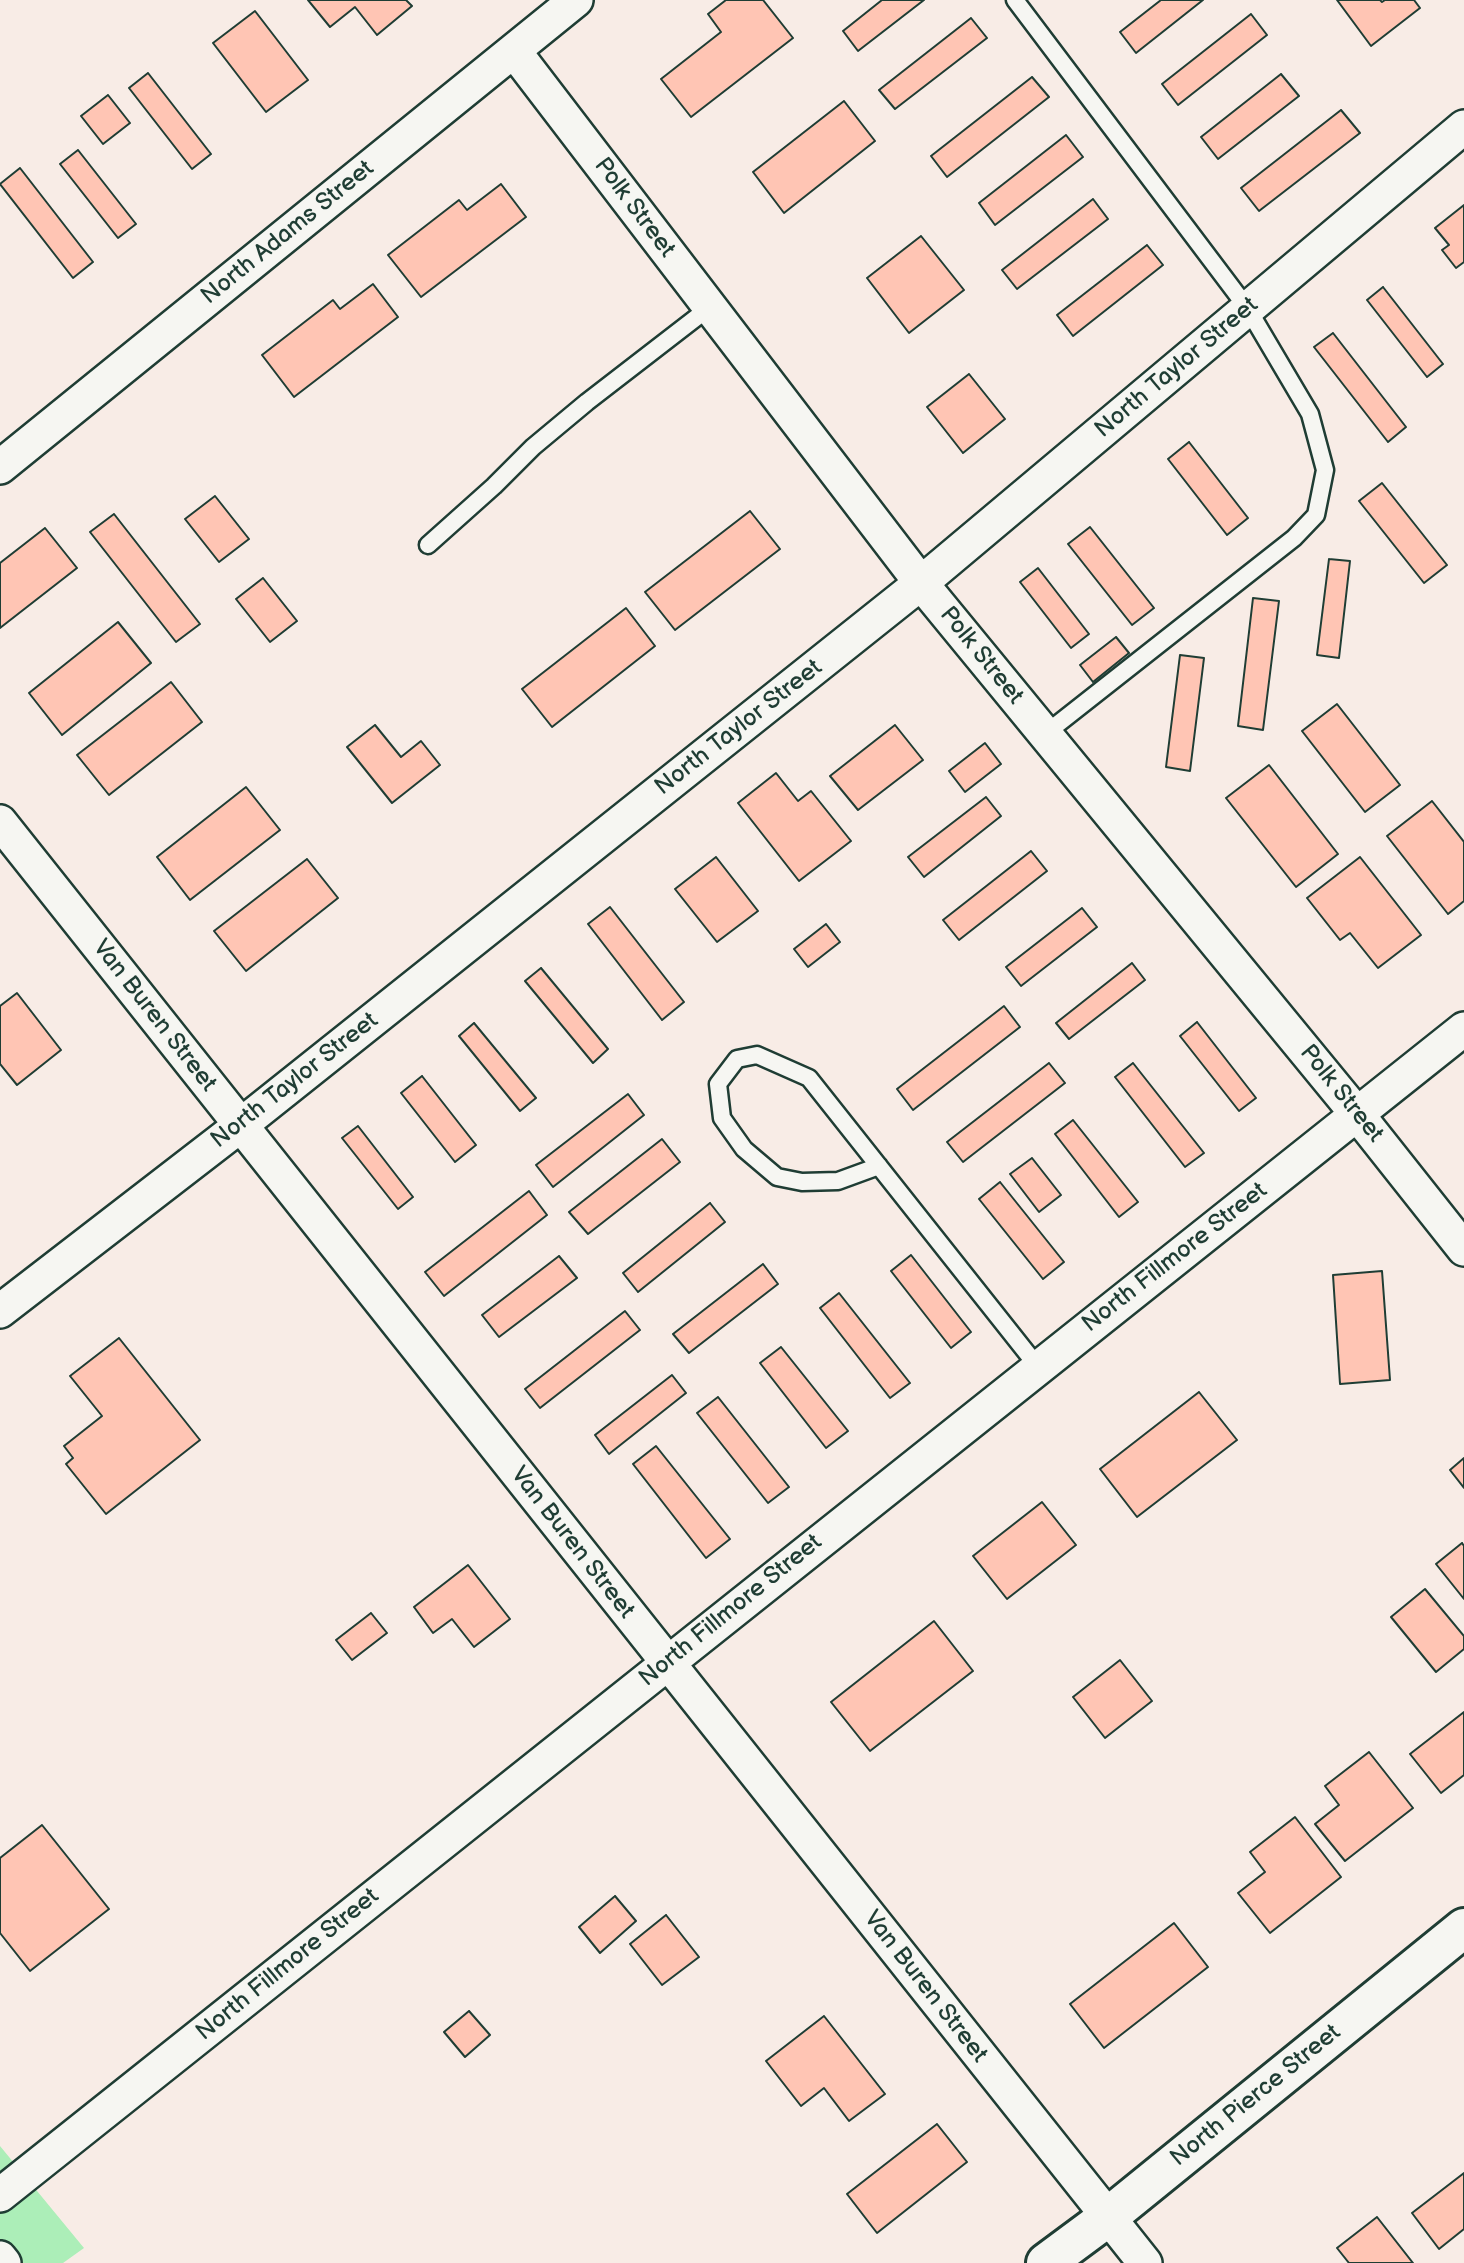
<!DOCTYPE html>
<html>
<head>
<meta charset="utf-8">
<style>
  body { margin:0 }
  canvas { display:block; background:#f8ece6 }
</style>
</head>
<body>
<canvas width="1464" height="2263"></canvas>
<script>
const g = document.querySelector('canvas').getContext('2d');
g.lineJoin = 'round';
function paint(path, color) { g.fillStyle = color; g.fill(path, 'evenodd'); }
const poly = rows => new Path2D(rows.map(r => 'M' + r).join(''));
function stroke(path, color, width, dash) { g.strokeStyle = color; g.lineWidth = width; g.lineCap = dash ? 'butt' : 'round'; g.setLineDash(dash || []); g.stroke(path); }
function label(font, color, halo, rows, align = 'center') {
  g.font = font + ' "Balsamiq Sans",sans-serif'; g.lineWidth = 5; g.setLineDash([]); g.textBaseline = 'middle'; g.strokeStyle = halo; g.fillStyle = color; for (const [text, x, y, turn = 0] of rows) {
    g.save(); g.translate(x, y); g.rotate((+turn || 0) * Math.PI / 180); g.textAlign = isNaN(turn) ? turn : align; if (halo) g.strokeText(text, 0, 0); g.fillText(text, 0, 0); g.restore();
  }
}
paint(poly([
  [0,2146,84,2248,63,2263,0,2263]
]), '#aceeb8');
const building = poly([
  [308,0,406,0,412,6,377,35,355,7,330,27,308,0],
  [726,0,763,0,793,38,691,117,661,79,721,32,708,14,726,0],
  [882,0,924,0,858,51,843,31,882,0],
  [1161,0,1203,0,1136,53,1120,32,1161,0],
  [1337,0,1380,0,1382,2,1385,0,1414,0,1420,8,1371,46,1337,0],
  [255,11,308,80,266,112,213,43,255,11],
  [1251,14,1267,35,1178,105,1162,84,1251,14],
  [971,18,987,38,895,109,879,90,971,18],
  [148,73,211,154,192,169,129,88,148,73],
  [1281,74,1299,96,1218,159,1201,137,1281,74],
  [1032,77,1049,97,947,177,931,156,1032,77],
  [108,95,130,123,103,144,81,116,108,95],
  [844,101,875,141,784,213,753,172,844,101],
  [1341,110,1360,133,1259,211,1241,188,1341,110],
  [1066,135,1083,157,995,225,979,203,1066,135],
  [78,150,136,224,118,238,60,164,78,150],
  [20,168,93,262,73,278,0,184,20,168],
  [501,184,526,217,421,297,388,255,459,200,467,210,501,184],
  [1093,199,1108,219,1017,289,1002,270,1093,199],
  [1464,205,1464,262,1456,268,1442,250,1449,245,1435,228,1464,205],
  [921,236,964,290,909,333,867,278,921,236],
  [1147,245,1163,265,1073,336,1057,315,1147,245],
  [373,284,398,317,294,397,262,355,333,300,340,309,373,284],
  [1383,287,1443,364,1427,377,1367,300,1383,287],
  [1333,333,1406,427,1388,442,1314,347,1333,333],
  [969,374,1005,419,963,453,927,407,969,374],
  [1189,442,1248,518,1227,535,1168,459,1189,442],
  [1382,483,1447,565,1424,583,1359,501,1382,483],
  [215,496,249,539,219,562,185,519,215,496],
  [750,511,780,549,675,630,645,592,750,511],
  [114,514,200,624,176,642,90,532,114,514],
  [1090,527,1154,608,1132,625,1068,544,1090,527],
  [45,528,77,568,0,628,0,563,45,528],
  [1329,559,1350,561,1339,658,1317,655,1329,559],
  [1038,568,1089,634,1071,648,1020,582,1038,568],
  [263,578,297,621,270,642,236,599,263,578],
  [1253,598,1279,601,1263,730,1238,726,1253,598],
  [626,608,655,646,552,727,522,689,626,608],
  [118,622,151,663,62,735,29,693,118,622],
  [1116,637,1129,653,1093,682,1080,665,1116,637],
  [1180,655,1204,658,1190,771,1166,767,1180,655],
  [171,682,202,722,109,795,77,755,171,682],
  [1337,704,1400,785,1365,812,1302,731,1337,704],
  [375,725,401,757,421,741,440,765,392,803,347,747,375,725],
  [895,725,923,760,858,810,830,776,895,725],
  [985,743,1001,764,965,792,949,771,985,743],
  [1269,765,1338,854,1296,887,1226,798,1269,765],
  [776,773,798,801,811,791,851,841,799,881,738,803,776,773],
  [246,787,280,830,190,900,157,857,246,787],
  [986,797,1001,816,924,877,908,857,986,797],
  [1432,801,1464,842,1464,901,1448,914,1387,836,1432,801],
  [1031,851,1047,871,959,940,943,920,1031,851],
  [716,857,758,911,717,942,675,889,716,857],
  [1360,857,1421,935,1378,968,1350,933,1340,940,1307,898,1360,857],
  [307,859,338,898,246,971,214,931,307,859],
  [610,907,684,1002,662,1020,588,924,610,907],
  [1082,908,1097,927,1021,986,1006,967,1082,908],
  [826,924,840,942,808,967,794,949,826,924],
  [1132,963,1145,980,1069,1039,1056,1023,1132,963],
  [541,968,608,1049,593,1063,525,981,541,968],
  [17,993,61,1050,17,1085,0,1064,0,1006,17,993],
  [1004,1006,1020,1027,913,1110,897,1089,1004,1006],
  [1197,1022,1256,1098,1239,1111,1180,1036,1197,1022],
  [474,1023,536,1098,520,1111,459,1036,474,1023],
  [1049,1063,1065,1083,963,1162,947,1142,1049,1063],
  [1133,1063,1204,1153,1185,1167,1115,1077,1133,1063],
  [422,1076,476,1145,455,1162,401,1093,422,1076],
  [628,1094,644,1115,553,1187,536,1165,628,1094],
  [1073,1120,1138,1202,1119,1217,1055,1134,1073,1120],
  [358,1126,413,1197,398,1209,342,1138,358,1126],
  [662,1139,680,1162,588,1234,569,1212,662,1139],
  [1032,1158,1061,1195,1039,1212,1010,1174,1032,1158],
  [1000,1182,1064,1262,1043,1279,979,1199,1000,1182],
  [529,1191,547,1215,444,1296,425,1272,529,1191],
  [710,1203,725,1222,638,1292,623,1273,710,1203],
  [911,1255,971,1332,951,1348,891,1271,911,1255],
  [559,1256,577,1278,499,1337,482,1315,559,1256],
  [763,1264,778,1284,689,1353,673,1334,763,1264],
  [1382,1271,1390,1380,1340,1384,1333,1275,1382,1271],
  [839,1293,910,1383,890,1398,820,1308,839,1293],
  [625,1311,640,1330,540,1408,525,1389,625,1311],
  [119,1338,200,1440,106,1514,66,1464,73,1458,64,1446,102,1416,70,1376,119,1338],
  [781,1347,848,1431,826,1448,760,1363,781,1347],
  [672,1375,686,1393,609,1454,595,1435,672,1375],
  [1199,1392,1237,1440,1137,1517,1100,1469,1199,1392],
  [718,1397,789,1487,768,1503,697,1413,718,1397],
  [656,1446,730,1539,706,1558,633,1464,656,1446],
  [1464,1458,1464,1488,1450,1470,1464,1458],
  [1042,1502,1076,1545,1007,1599,973,1556,1042,1502],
  [1462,1543,1464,1546,1464,1599,1436,1564,1462,1543],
  [468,1565,510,1619,474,1647,452,1619,433,1633,414,1607,468,1565],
  [1425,1589,1464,1636,1464,1649,1436,1672,1391,1617,1425,1589],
  [371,1613,387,1633,352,1660,336,1640,371,1613],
  [934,1621,973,1671,870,1751,831,1702,934,1621],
  [1120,1660,1152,1701,1105,1738,1073,1697,1120,1660],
  [1464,1712,1464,1775,1441,1793,1410,1754,1464,1712],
  [1369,1752,1413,1808,1345,1861,1315,1824,1339,1805,1325,1786,1369,1752],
  [1295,1817,1341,1877,1270,1933,1238,1893,1265,1872,1250,1852,1295,1817],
  [42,1825,109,1909,30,1971,0,1933,0,1858,42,1825],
  [615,1896,636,1921,600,1953,579,1927,615,1896],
  [666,1915,699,1957,662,1985,630,1944,666,1915],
  [1174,1923,1208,1967,1104,2048,1070,2004,1174,1923],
  [469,2011,490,2035,465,2057,444,2032,469,2011],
  [824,2016,885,2094,849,2121,824,2088,801,2106,766,2061,824,2016],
  [937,2124,967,2162,877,2233,847,2194,937,2124],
  [1464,2173,1464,2229,1439,2249,1412,2213,1464,2173],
  [1377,2217,1413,2263,1349,2263,1337,2248,1377,2217]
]);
paint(building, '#ffc5b4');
stroke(building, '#1f3d34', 2);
const service = poly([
  [1015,0,1248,309,1310,414,1325,470,1316,515,1294,538,1045,734],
  [428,545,494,486,533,447,587,402,710,307],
  [879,1166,838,1181,802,1182,777,1177,744,1149,722,1118,718,1084,737,1059,757,1055,809,1078,1038,1367]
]);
const minor = poly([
  [514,51,921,583,1357,1114,1464,1249],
  [0,467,576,0],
  [0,822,1145,2263],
  [0,1311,241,1125,921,583,1464,127],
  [0,2195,1464,1029],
  [0,2258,4,2263]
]);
const secondary = poly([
  [1046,2263,1108,2217,1464,1928]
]);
stroke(service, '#1f3d34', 21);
stroke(minor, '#1f3d34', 38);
stroke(secondary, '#1f3d34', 44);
stroke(service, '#f6f6f2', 16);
stroke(minor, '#f6f6f2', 33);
stroke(secondary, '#f6f6f2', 38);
label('24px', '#1f3d34', '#f6f6f2', [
  ["Polk Street",634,208,53],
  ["North Adams Street",288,233,-39],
  ["North Taylor Street",1177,368,-40],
  ["Polk Street",981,656,51],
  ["North Taylor Street",739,728,-38],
  ["Van Buren Street",154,1016,52],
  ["North Taylor Street",295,1081,-38],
  ["Polk Street",1341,1094,51],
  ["North Fillmore Street",1175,1258,-38],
  ["Van Buren Street",572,1543,52],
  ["North Fillmore Street",731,1611,-39],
  ["North Fillmore Street",288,1965,-39],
  ["Van Buren Street",925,1987,52],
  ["North Pierce Street",1256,2096,-39]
]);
</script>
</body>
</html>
